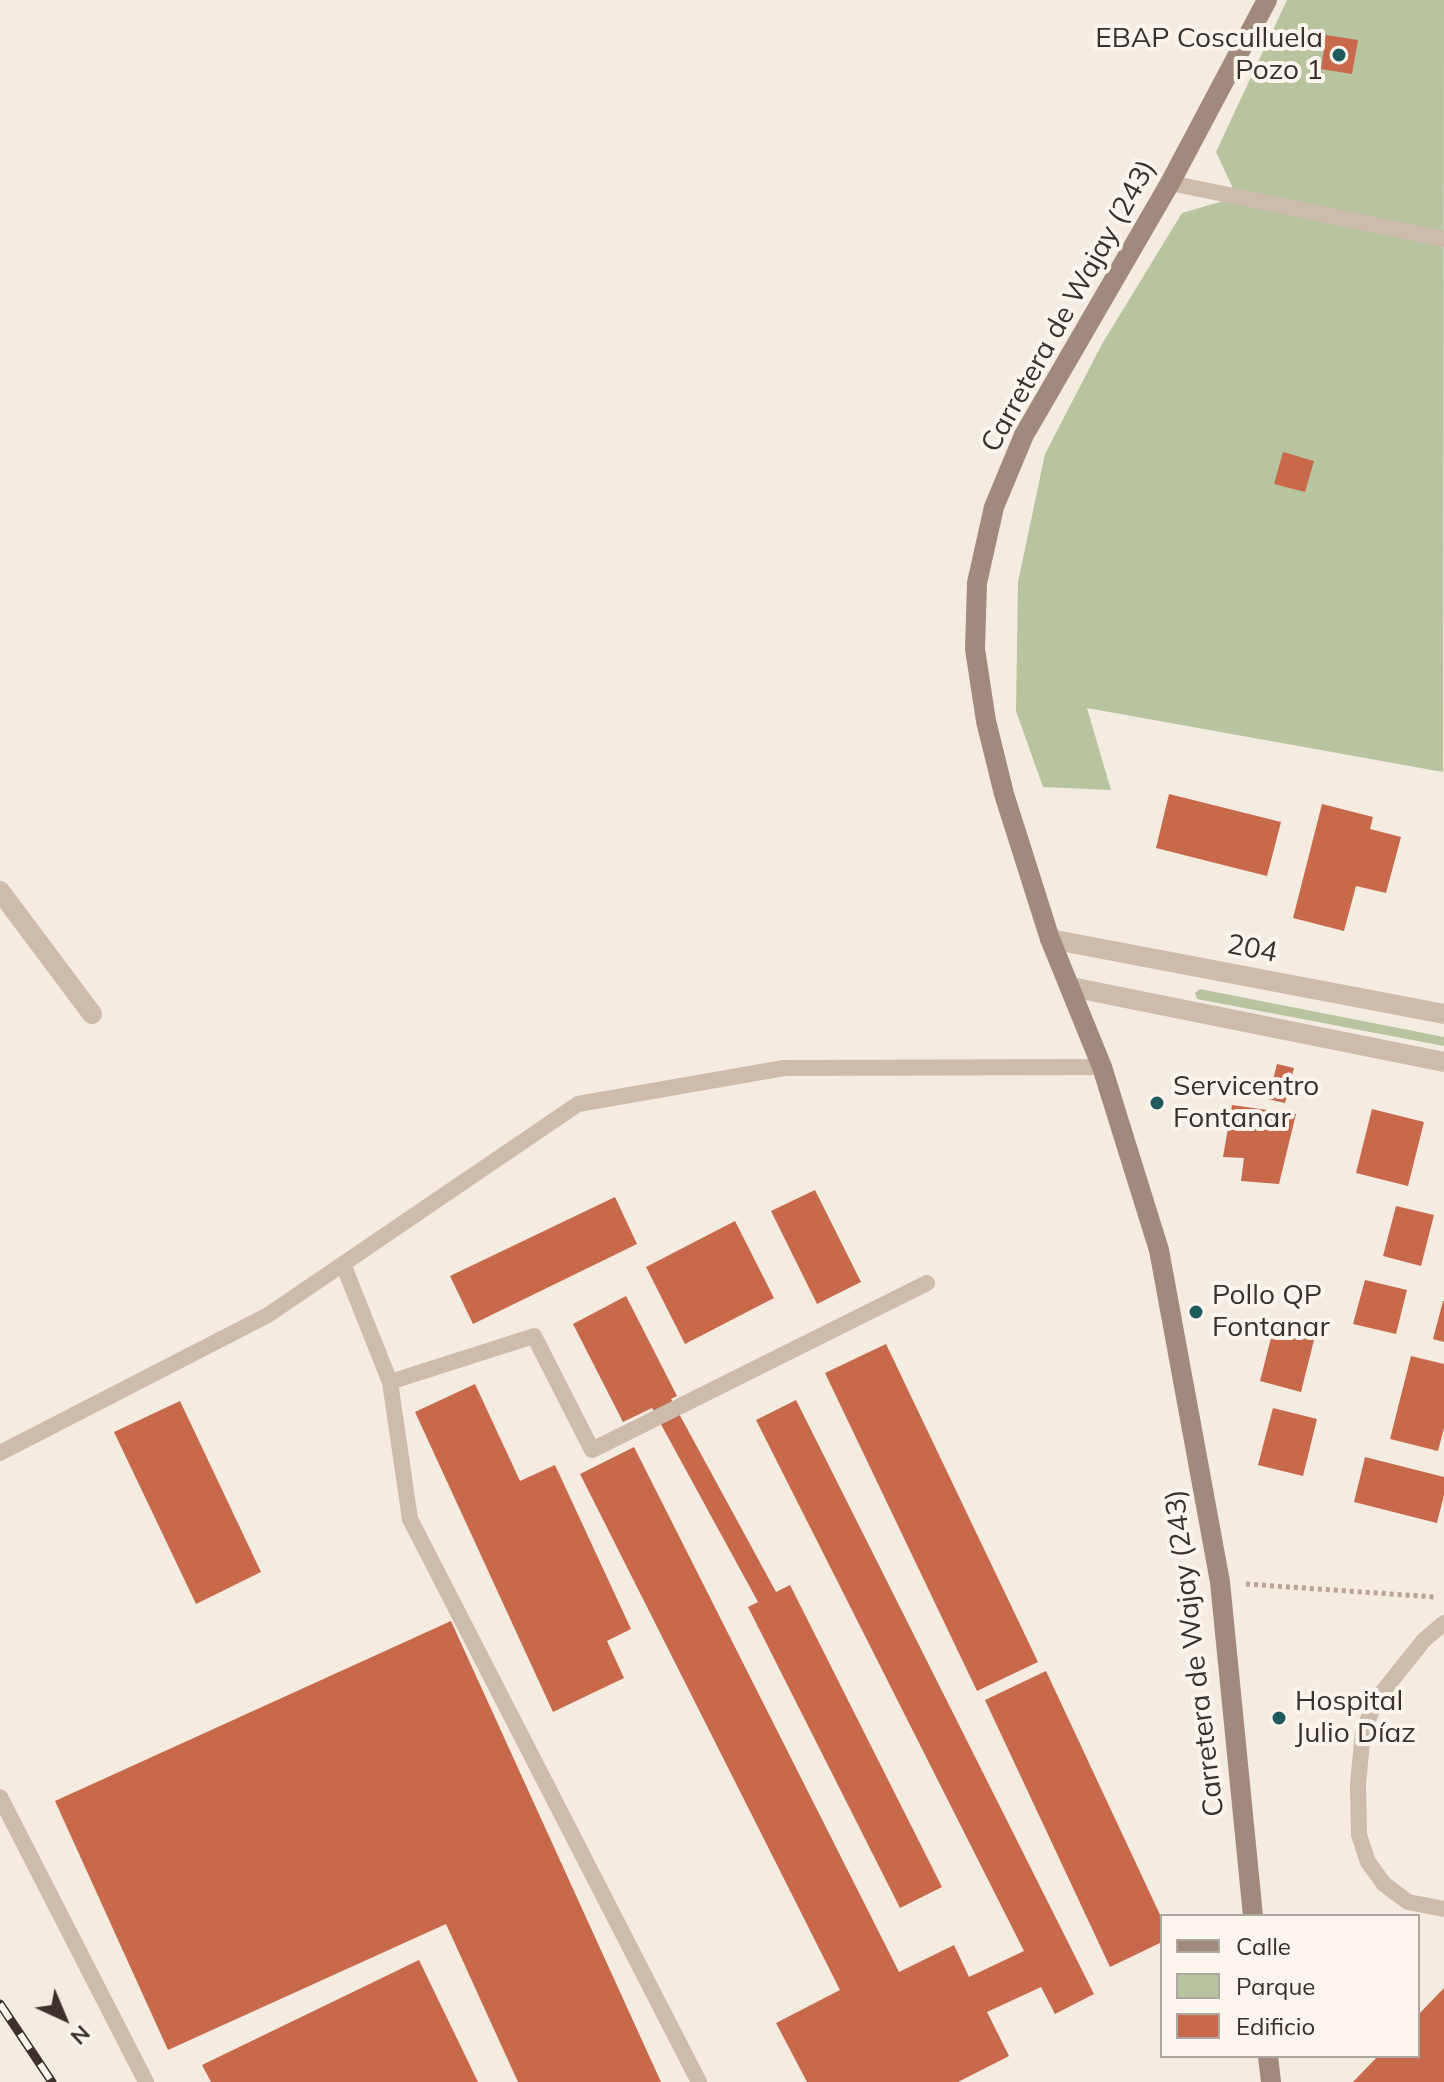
<!DOCTYPE html>
<html>
<head>
<meta charset="utf-8">
<style>
  body { margin:0 }
  #map { position:relative; width:1444px; height:2082px; overflow:hidden; background:#f4ebe1; font-family:Mulish,sans-serif }
  canvas { display:block }
  .legend { position:absolute; left:1160px; top:1914px; width:260px; height:144px; box-sizing:border-box; background:#fbf5ee; border:2px solid #aea6a0; margin:0; padding:10px 14px; list-style:none; font-size:24px; color:#3b302b }
  .legend li { display:flex; align-items:center; gap:16px; height:40px }
  .legend b { width:40px; border:2px solid #aea6a0 }
  .north { position:absolute; left:24px; top:1978px; width:80px; height:80px; -webkit-text-stroke:6px #fbf5ee; paint-order:stroke; rotate:136deg; font-size:22px; font-weight:700; line-height:32px; text-align:center; color:#3b302b }
  .north::after { content:''; display:block; margin:auto; width:28px; height:36px; background:#3b302b; clip-path:polygon(50% 0,100% 100%,50% 72%,0 100%) }
</style>
</head>
<body>
<div id="map">
<canvas width="1444" height="2082"></canvas>
<ul class="legend">
<li><b style="height:10px;background:#a18a7d"></b>Calle</li>
<li><b style="height:22px;background:#b8c4a0"></b>Parque</li>
<li><b style="height:22px;background:#c8694b"></b>Edificio</li>
</ul>
<div class="north">N</div>
</div>
<script>
const g = document.querySelector('canvas').getContext('2d');
g.lineJoin = 'round';
function paint(path, color) { g.fillStyle = color; g.fill(path, 'evenodd'); }
const poly = rows => new Path2D(rows.map(r => 'M' + r).join(''));
function stroke(path, color, width, dash) { g.strokeStyle = color; g.lineWidth = width; g.lineCap = dash ? 'butt' : 'round'; g.setLineDash(dash || []); g.stroke(path); }
function label(font, color, halo, rows, align = 'center') {
  g.font = font + ' Mulish,sans-serif'; g.lineWidth = 8; g.setLineDash([]); g.textBaseline = 'middle'; g.strokeStyle = halo; g.fillStyle = color; for (const [text, x, y, turn = 0] of rows) {
    g.save(); g.translate(x, y); g.rotate((+turn || 0) * Math.PI / 180); g.textAlign = isNaN(turn) ? turn : align; if (halo) g.strokeText(text, 0, 0); g.fillText(text, 0, 0); g.restore();
  }
}
paint(poly([
  [1287,0,1444,0,1443,772,1087,708,1111,790,1043,787,1016,711,1018,582,1045,454,1102,344,1182,213,1237,197,1216,152],
  [1200,989,1444,1037,1444,1046,1197,999,1195,993]
]), '#b8c4a0');
paint(poly([
  [1326,35,1358,40,1352,74,1321,69],
  [1283,452,1314,461,1305,492,1274,484],
  [1169,794,1281,822,1267,876,1156,848],
  [1322,804,1373,817,1370,829,1401,837,1386,893,1356,886,1344,931,1293,918],
  [1277,1064,1294,1068,1285,1103,1268,1099],
  [1232,1105,1296,1114,1279,1184,1241,1181,1244,1158,1223,1157],
  [1372,1109,1424,1122,1408,1186,1356,1173],
  [815,1190,861,1282,817,1304,771,1211],
  [615,1197,637,1244,473,1324,450,1276],
  [1396,1206,1434,1215,1421,1266,1383,1256],
  [735,1221,774,1298,685,1344,646,1267],
  [1365,1280,1407,1290,1396,1334,1353,1324],
  [626,1296,677,1396,671,1399,776,1592,790,1585,942,1887,900,1908,748,1607,758,1602,652,1408,623,1422,573,1324],
  [1443,1301,1444,1301,1444,1342,1433,1339],
  [1274,1326,1315,1336,1301,1392,1260,1381],
  [886,1344,1038,1662,977,1691,825,1373],
  [1411,1356,1444,1364,1444,1428,1438,1451,1390,1439],
  [475,1384,520,1481,555,1465,631,1629,607,1641,624,1678,553,1712,415,1412],
  [796,1400,1094,1994,1055,2014,1041,1987,987,2012,1009,2056,958,2082,807,2082,776,2023,840,1990,580,1474,634,1447,899,1972,954,1945,969,1977,1024,1951,756,1420],
  [180,1401,261,1572,196,1604,114,1432],
  [1273,1408,1317,1419,1303,1476,1258,1465],
  [1365,1457,1444,1477,1444,1495,1437,1523,1354,1502],
  [451,1621,661,2082,518,2082,446,1924,168,2050,55,1801],
  [1046,1671,1162,1919,1162,1942,1110,1967,985,1700],
  [419,1960,478,2082,211,2082,202,2065],
  [1444,1988,1444,2082,1353,2082,1378,2056,1418,2056,1418,2015]
]), '#c8694b');
stroke(poly([
  [1246,1584,1435,1597]
]), '#b9a596', 5, [4, 4]);
stroke(poly([
  [1170,183,1444,239],
  [343,1264,390,1382,410,1519,699,2082],
  [390,1382,534,1336,592,1450,927,1283],
  [0,1453,268,1315,578,1104,784,1068,1102,1067],
  [1444,1623,1424,1640,1376,1700,1363,1732,1358,1784,1359,1835,1368,1862,1384,1884,1408,1902,1444,1909],
  [0,1797,146,2082]
]), '#cdbbac', 16);
stroke(poly([
  [0,891,92,1014],
  [1050,939,1444,1014],
  [1071,987,1444,1062]
]), '#cdbbac', 20);
stroke(poly([
  [1253,1916,1220,1582,1159,1250,1102,1067,1050,939,1004,794,986,721,975,649,977,583,994,507,1024,435,1170,183,1267,0],
  [1268,2056,1271,2082]
]), '#a18a7d', 20);
const rail = poly([
  [0,2004,52,2082]
]);
stroke(rail, '#3b302b', 9);
stroke(rail, '#fbf5ee', 6, [18]);
for (const [x, y, r, color] of [
  [1339,55,8,"#1f5a5e"],
  [1157,1103,8,"#1f5a5e"],
  [1196,1312,8,"#1f5a5e"],
  [1279,1718,8,"#1f5a5e"]
]) { const dot = new Path2D(); dot.arc(x, y, r, 0, 2 * Math.PI); g.fillStyle = color; g.fill(dot); stroke(dot, '#fbf5ee', 3); }
label('28px', '#3b302b', '#fbf5ee', [
  ["EBAP Cosculluela",1323,39,"right"],
  ["Pozo 1",1323,71,"right"],
  ["Servicentro",1173,1087],
  ["Fontanar",1173,1119],
  ["Pollo QP",1212,1296],
  ["Fontanar",1212,1328],
  ["Hospital",1295,1702],
  ["Julio Díaz",1295,1734]
], 'left');
label('28px', '#3b302b', '#fbf5ee', [
  ["Carretera de Wajay (243)",1069,306,-61],
  ["204",1252,949,11],
  ["Carretera de Wajay (243)",1195,1653,-97]
]);
</script>
</body>
</html>
